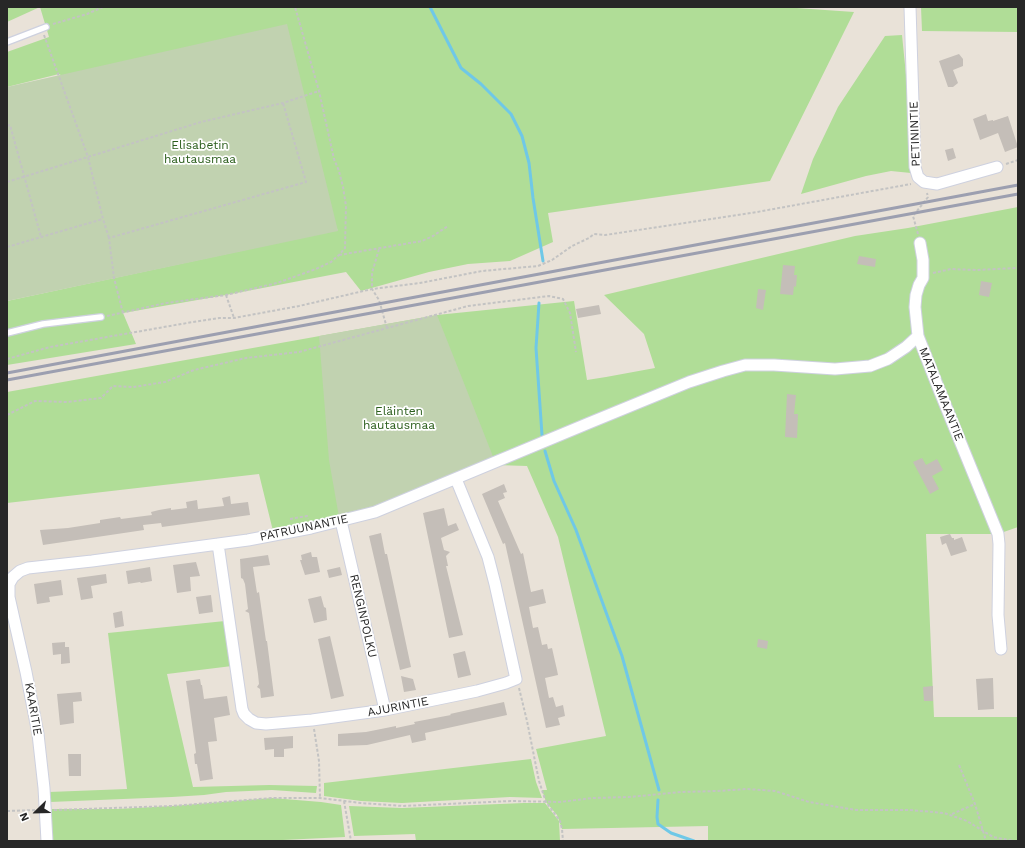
<!DOCTYPE html>
<html>
<head>
<meta charset="utf-8">
<style>
  body { margin:0 }
  #map { position:relative; width:1025px; height:848px; overflow:hidden; background:#e9e2d8; font-family:"Work Sans",sans-serif }
  canvas { display:block }
  .frame { position:absolute; inset:0; border:8px solid #272727; pointer-events:none }
  .north { position:absolute; left:16px; top:792px; width:40px; height:40px; -webkit-text-stroke:3px #fff; paint-order:stroke; rotate:247deg; font-size:11px; font-weight:700; line-height:16px; text-align:center; color:#272727 }
  .north::after { content:''; display:block; margin:auto; width:14px; height:18px; background:#272727; clip-path:polygon(50% 0,100% 100%,50% 72%,0 100%) }
</style>
</head>
<body>
<div id="map">
<canvas width="1025" height="848"></canvas>
<div class="frame"></div>
<div class="north">N</div>
</div>
<script>
const g = document.querySelector('canvas').getContext('2d');
g.lineJoin = 'round';
function paint(path, color) { g.fillStyle = color; g.fill(path, 'evenodd'); }
const poly = rows => new Path2D(rows.map(r => 'M' + r).join(''));
function stroke(path, color, width, dash) { g.strokeStyle = color; g.lineWidth = width; g.lineCap = dash ? 'butt' : 'round'; g.setLineDash(dash || []); g.stroke(path); }
function label(font, color, halo, rows, align = 'center') {
  g.font = font + ' "Work Sans",sans-serif'; g.lineWidth = 3.5; g.setLineDash([]); g.textBaseline = 'middle'; g.strokeStyle = halo; g.fillStyle = color; for (const [text, x, y, turn = 0] of rows) {
    g.save(); g.translate(x, y); g.rotate((+turn || 0) * Math.PI / 180); g.textAlign = isNaN(turn) ? turn : align; if (halo) g.strokeText(text, 0, 0); g.fillText(text, 0, 0); g.restore();
  }
}
paint(poly([
  [7,7,782,7,854,12,770,181,548,213,553,242,510,261,468,264,429,272,361,291,346,272,226,295,123,313,136,344,7,365,7,301,338,230,59,74,7,87,7,52,49,37,40,7,7,22],
  [921,7,1018,7,1018,32,922,31],
  [902,35,909,105,911,173,891,171,866,176,801,194,813,159,838,107,885,36],
  [1018,207,1018,527,998,534,926,534,934,717,1018,717,1018,841,708,841,708,826,562,829,557,815,546,802,542,790,547,790,536,749,606,736,558,537,527,466,496,465,373,508,273,531,259,474,7,503,7,392,437,315,574,301,587,380,606,377,655,368,644,334,604,295,855,236,908,228],
  [225,621,232,666,167,674,193,787,269,785,317,786,316,793,272,790,226,792,204,795,172,797,50,802,49,792,127,789,108,633],
  [531,759,536,782,542,798,510,797,402,803,361,801,324,796,324,783],
  [272,798,321,802,341,805,345,837,262,841,51,841,52,809,116,809,172,806],
  [524,803,545,803,559,821,560,841,416,841,415,834,354,836,349,806,402,808]
]), '#b0dd97');
paint(poly([
  [287,24,338,231,7,301,7,87],
  [437,315,494,459,374,508,339,517,329,460,319,336]
]), '#c1d2b0');
stroke(poly([
  [430,7,461,68,481,84,511,114,522,136,529,163,533,198,543,261],
  [539,303,536,348,542,435],
  [545,451,554,481,576,530,622,656,659,790],
  [658,800,657,817,658,824,671,833,694,841]
]), '#6fc8e7', 3);
paint(poly([
  [959,54,963,59,963,66,953,70,958,83,953,87,948,87,939,61],
  [986,114,988,121,993,120,993,121,1008,116,1018,147,1005,152,998,133,980,140,973,119],
  [953,148,956,158,948,161,945,150],
  [859,256,876,259,875,267,857,264],
  [783,265,795,266,794,275,797,275,796,287,794,286,793,295,780,294],
  [981,281,992,283,989,297,979,295],
  [758,289,766,290,763,310,756,308],
  [599,305,601,314,578,318,576,309],
  [787,394,796,395,794,414,798,414,797,438,785,437],
  [922,458,926,465,937,459,943,470,932,476,939,489,930,494,913,462],
  [504,484,507,492,503,493,505,498,498,501,521,554,523,553,531,592,543,589,546,603,529,607,533,628,538,627,542,645,547,644,548,649,552,648,557,670,558,675,545,678,549,698,553,697,556,707,563,705,565,716,558,718,560,725,546,728,505,543,503,544,482,494],
  [230,496,231,504,248,502,250,515,162,527,161,523,143,525,144,530,43,545,40,530,68,528,100,523,100,520,120,517,121,519,152,515,151,512,159,510,171,508,171,510,187,508,186,502,197,500,198,509,224,506,222,498],
  [444,508,448,526,456,523,459,530,441,538,444,550,450,552,446,556,448,566,446,566,463,635,449,638,423,513],
  [381,533,385,554,387,554,411,667,400,670,369,536],
  [950,534,952,538,954,538,954,540,962,537,967,551,951,556,946,543,942,545,940,537],
  [311,552,312,557,317,557,320,572,305,575,300,560,302,560,301,555],
  [268,555,270,565,253,567,257,593,259,592,266,641,267,641,274,696,261,698,260,689,257,687,259,684,258,674,249,613,245,611,248,609,245,584,243,579,241,578,240,559],
  [196,562,200,576,190,577,191,591,177,593,173,565],
  [150,567,152,581,141,583,140,582,128,584,126,571],
  [340,567,342,575,329,578,327,570],
  [106,574,107,583,91,586,93,598,81,600,77,578],
  [61,580,63,595,49,597,50,602,37,604,34,584],
  [211,595,213,612,199,614,196,597],
  [321,596,324,607,326,608,327,620,314,623,308,599],
  [122,611,124,626,115,628,113,613],
  [330,636,344,696,331,699,318,639],
  [758,639,768,641,767,649,757,647],
  [65,642,65,647,69,647,70,663,61,664,61,654,53,655,52,643],
  [465,651,471,675,458,678,453,654],
  [401,676,413,679,416,690,404,692],
  [993,678,994,709,978,710,976,679],
  [200,679,201,685,202,685,204,699,227,696,230,715,214,718,217,741,208,742,213,779,200,781,197,764,195,764,194,754,196,753,186,681],
  [933,686,933,701,924,701,923,687],
  [81,692,82,701,73,702,74,723,60,725,57,694],
  [504,702,507,715,425,733,426,740,412,743,410,735,367,745,338,746,338,734,366,732,396,726,396,728,415,724,414,722,451,715,450,714],
  [293,736,293,748,284,749,284,757,274,757,274,749,265,750,264,738],
  [68,754,81,754,81,776,69,776]
]), '#c4beb8');
const lane = poly([
  [7,42,46,27],
  [7,333,43,324,101,317]
]);
const street = poly([
  [910,7,915,167,918,177,924,182,937,184,997,167],
  [918,336,915,307,916,295,919,285,923,278,923,260,920,243],
  [341,521,385,710],
  [218,544,242,709,244,714,249,719,256,723,266,724,312,720,385,710,477,691,506,683,516,679,495,584,488,557,456,479],
  [7,579,9,584,9,597,26,672,38,734,44,788,47,841],
  [9,584,13,577,20,571,28,568,92,561,248,540,311,528,375,512,589,423,689,382,723,371,745,365,774,365,835,369,870,366,888,359,906,347,918,336,940,392,998,534,999,544,998,615,1001,649]
]);
stroke(lane, '#ced1df', 8);
stroke(street, '#ced1df', 13);
stroke(poly([
  [53,24,87,14,103,7],
  [44,35,88,157,103,219,109,238],
  [7,126,10,125,41,237],
  [1006,164,1018,160],
  [7,182,201,122,283,103,319,91],
  [918,234,913,216,928,197,927,193],
  [7,247,103,219],
  [339,255,422,241,433,236,448,226],
  [933,273,951,269,976,270,1018,268],
  [226,295,234,318],
  [123,313,114,278,109,238,306,182,283,103],
  [107,316,166,303,226,295,277,283,316,269,331,262,339,255,345,248,346,206,343,187,339,171,334,159,319,91,295,7],
  [387,328,379,300,372,289,420,283,482,271,538,266,552,260,572,246,589,238,594,234,605,235,757,212,911,184],
  [7,359,50,347,187,323,219,318,234,318,299,306,372,289,372,273,379,249],
  [7,415,35,401,67,402,101,398,113,386,133,387,165,382,194,370,246,358,299,352,468,306,549,296,563,299,570,313,576,352],
  [290,519,307,516,308,519],
  [519,688,527,721,539,781,546,802,560,821,562,829,563,841],
  [314,729,319,761,320,798],
  [959,765,975,804,986,841],
  [344,801,351,841],
  [54,810,172,806,272,798,320,798,361,803,403,806,511,801,560,802,592,798,629,797,681,792,717,791,747,789,775,791,809,802,856,810,910,810,944,813,967,821,993,837,1014,841],
  [7,811,36,810],
  [952,814,975,804]
]), '#c3c3c3', 2, [3, 2]);
stroke(lane, '#fff', 5.5);
stroke(street, '#fff', 11);
stroke(poly([
  [7,373,1018,185],
  [7,380,1018,194]
]), '#9c9fb0', 3);
label('12px', '#272727', '#fff', [
  ["PETININTIE",915,134,-92],
  ["MATALAMAANTIE",941,394,68],
  ["PATRUUNANTIE",304,528,-12],
  ["RENGINPOLKU",363,616,77],
  ["AJURINTIE",398,707,-11],
  ["KAARITIE",33,709,80]
]);
label('12px', '#2b5e1c', '#fff', [
  ["Elisabetin",200,145],
  ["hautausmaa",200,159],
  ["Eläinten",399,411],
  ["hautausmaa",399,425]
]);
</script>
</body>
</html>
